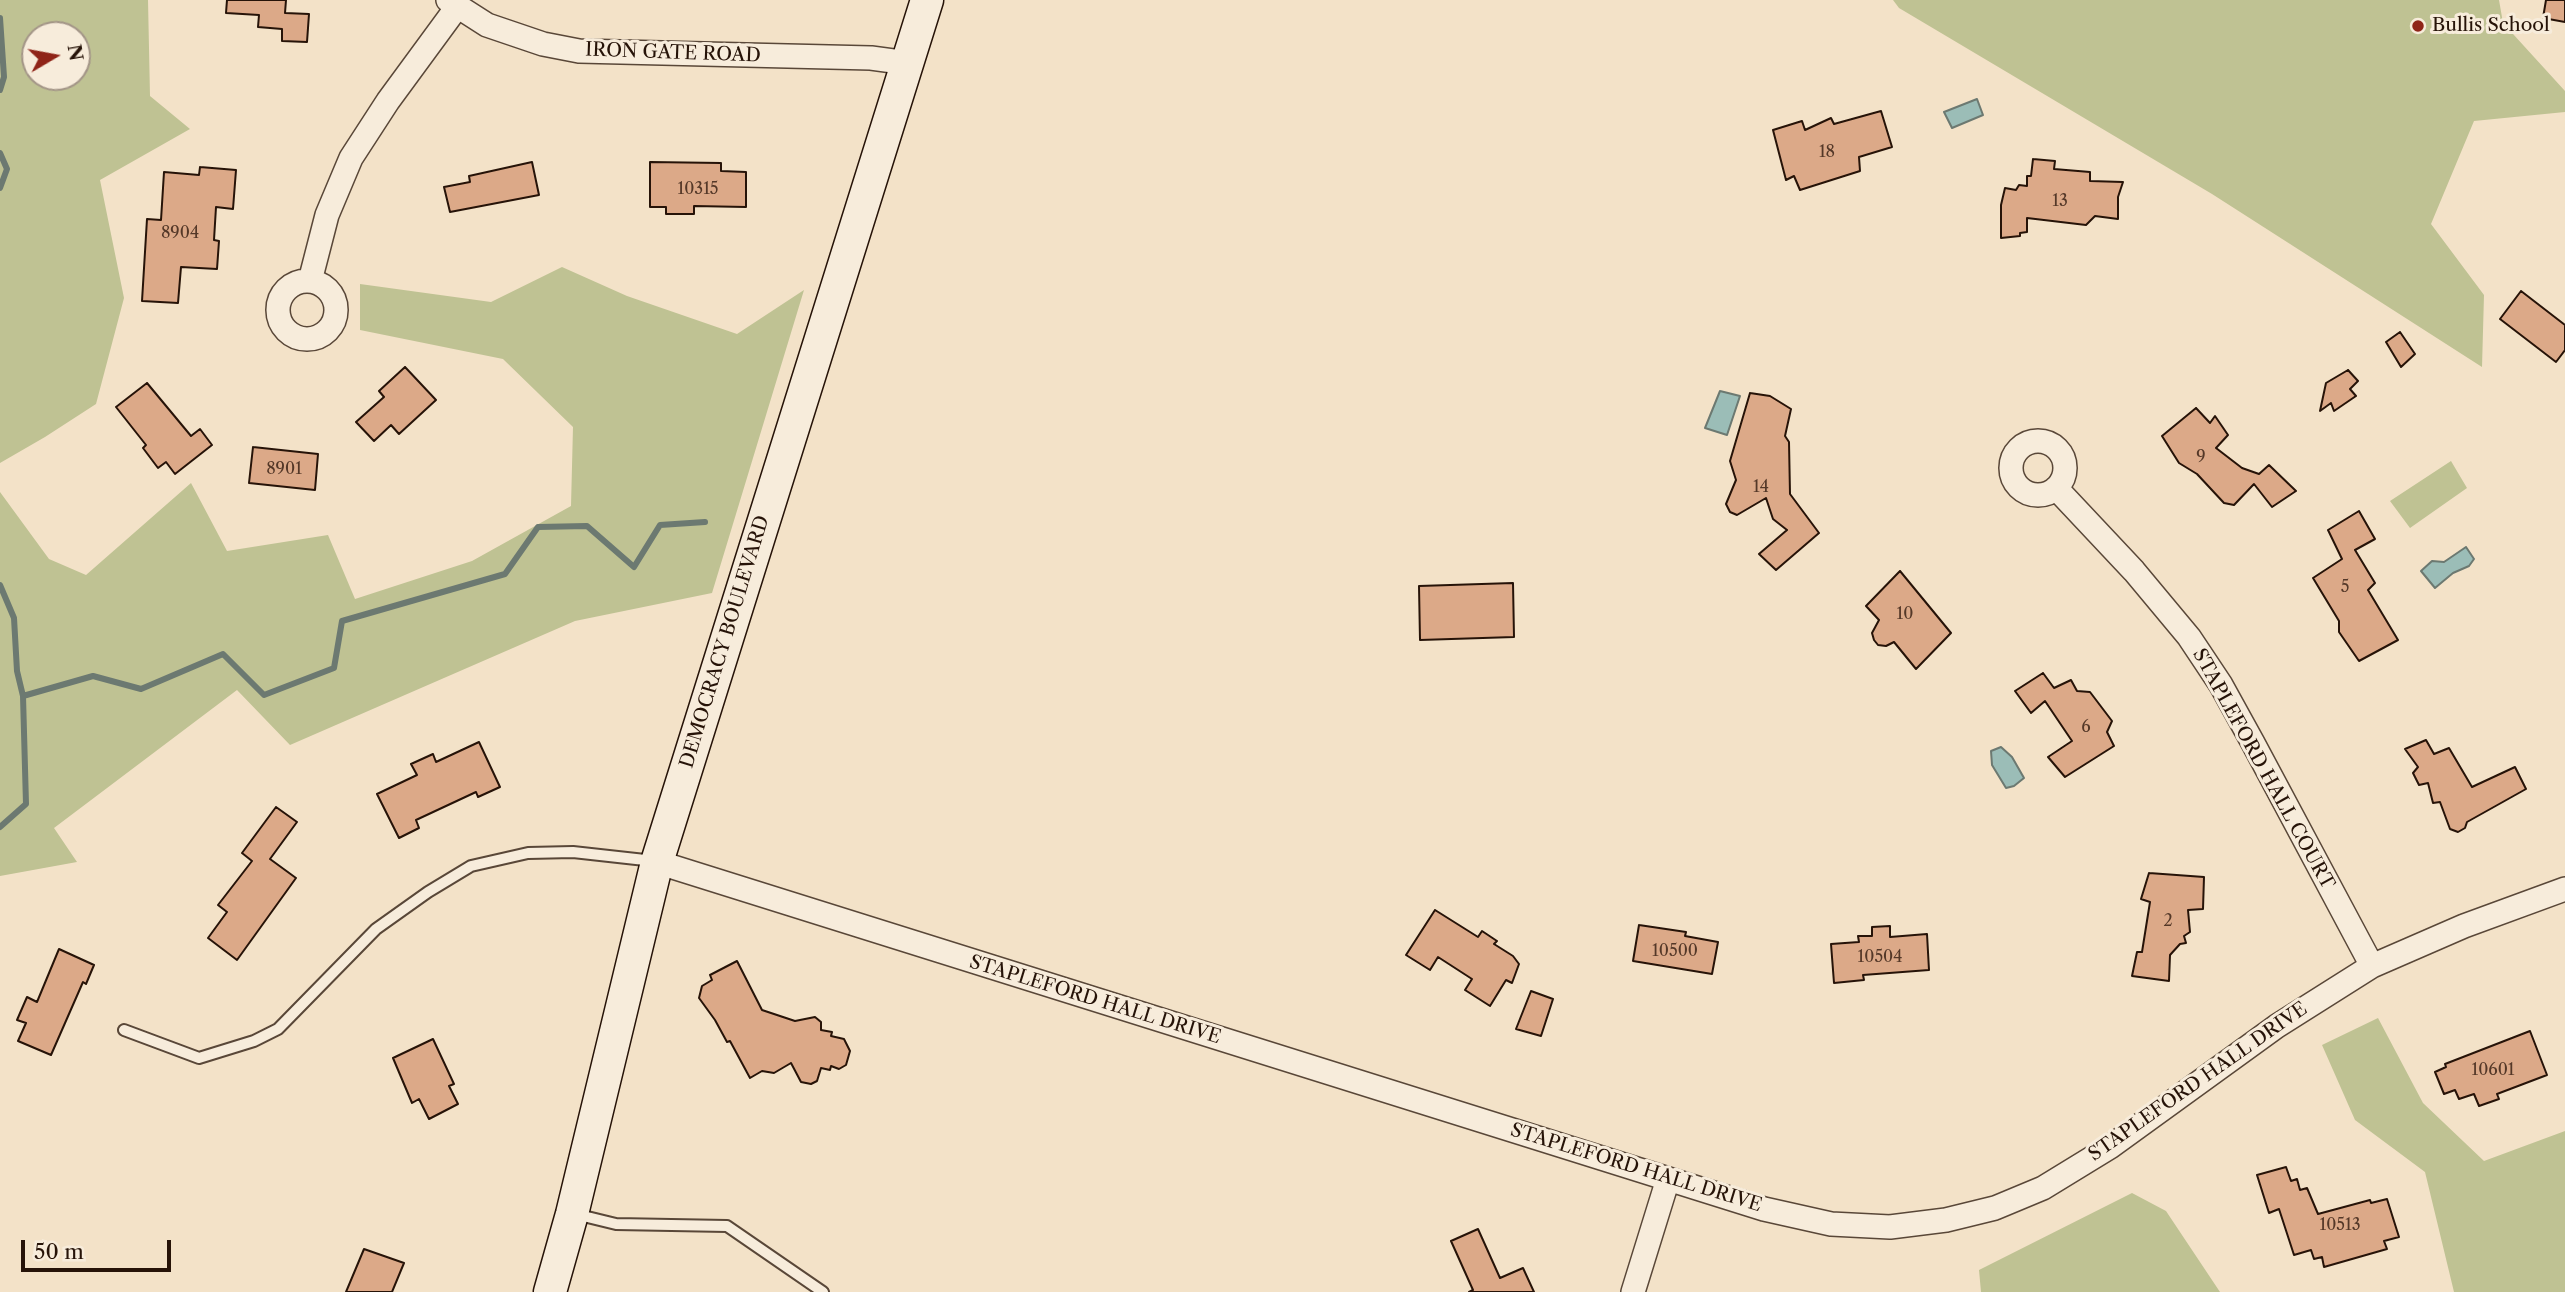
<!DOCTYPE html>
<html>
<head>
<meta charset="utf-8">
<style>
  body { margin:0 }
  #map { position:relative; width:2565px; height:1292px; overflow:hidden; background:#f3e2c8; font-family:"Libre Caslon Text",serif }
  canvas { display:block }
  .north { position:absolute; left:21px; top:21px; width:70px; height:70px; box-sizing:border-box; background:#f7ecdb; border:2px solid #a39587; border-radius:50%; rotate:80deg; font-size:19px; font-weight:700; line-height:28px; text-align:center; color:#261308 }
  .north::after { content:''; display:block; margin:auto; width:24px; height:32px; background:#8f2418; clip-path:polygon(50% 0,100% 100%,50% 72%,0 100%) }
  .scale { position:absolute; left:21px; top:1240px; width:150px; height:32px; box-sizing:border-box; border:4px solid #261308; border-top:0; padding-left:9px; font-size:21px; line-height:24px; white-space:nowrap; color:#261308; -webkit-text-stroke:5px #f7ecdb; paint-order:stroke }
</style>
</head>
<body>
<div id="map">
<canvas width="2565" height="1292"></canvas>
<div class="north">N</div>
<div class="scale">50 m</div>
</div>
<script>
const g = document.querySelector('canvas').getContext('2d');
g.lineJoin = 'round';
function paint(path, color) { g.fillStyle = color; g.fill(path, 'evenodd'); }
const poly = rows => new Path2D(rows.map(r => 'M' + r).join(''));
function stroke(path, color, width, dash) { g.strokeStyle = color; g.lineWidth = width; g.lineCap = dash ? 'butt' : 'round'; g.setLineDash(dash || []); g.stroke(path); }
function label(font, color, halo, rows, align = 'center') {
  g.font = font + ' "Libre Caslon Text",serif'; g.lineWidth = 6; g.setLineDash([]); g.textBaseline = 'middle'; g.strokeStyle = halo; g.fillStyle = color; for (const [text, x, y, turn = 0] of rows) {
    g.save(); g.translate(x, y); g.rotate((+turn || 0) * Math.PI / 180); g.textAlign = isNaN(turn) ? turn : align; if (halo) g.strokeText(text, 0, 0); g.fillText(text, 0, 0); g.restore();
  }
}
paint(poly([
  [0,0,148,0,150,96,190,129,100,180,124,298,96,404,45,437,0,463],
  [35,35,77,35,77,77,35,77],
  [1893,0,2499,0,2503,23,2565,91,2565,112,2474,121,2431,224,2484,295,2482,367,2212,194,1899,8],
  [562,267,627,296,737,334,804,290,712,593,575,621,290,745,237,690,54,828,77,862,0,876,0,492,49,559,86,575,191,483,227,551,328,535,355,599,472,561,571,506,573,427,503,359,360,330,360,284,491,302],
  [2451,461,2467,488,2410,528,2390,501],
  [2378,1018,2423,1103,2484,1161,2565,1131,2565,1292,2454,1292,2425,1172,2355,1120,2322,1045],
  [2132,1193,2166,1211,2220,1292,1981,1292,1979,1270]
]), '#bfc293');
const water = poly([
  [1977,99,1983,115,1952,128,1944,112,1977,99],
  [1720,391,1740,396,1727,435,1705,428,1720,391],
  [2466,547,2474,559,2469,566,2453,573,2435,588,2421,571,2432,561,2444,562,2466,547],
  [2001,747,2012,757,2024,778,2014,786,2006,788,1992,765,1991,751,2001,747]
]);
paint(water, '#9bbdb7');
stroke(water, '#6c7971', 2);
stroke(poly([
  [0,18,4,77,0,90],
  [0,153,7,169,0,188],
  [0,585,14,618,17,671,23,696],
  [0,827,26,804,23,696,93,676,141,689,223,654,264,695,334,668,342,621,505,574,538,527,587,526,634,567,660,525,705,522]
]), '#6c7971', 6);
const building = poly([
  [227,0,286,0,285,13,309,14,307,42,282,41,282,29,258,27,259,15,226,13,227,0],
  [2546,0,2565,0,2565,22,2543,18,2546,0],
  [1881,111,1892,147,1859,157,1860,171,1800,190,1794,176,1786,180,1773,130,1802,121,1805,130,1831,118,1834,124,1881,111],
  [2033,159,2055,161,2054,169,2090,172,2090,181,2123,182,2118,197,2118,219,2095,216,2086,225,2027,218,2027,232,2020,233,2020,236,2001,238,2001,205,2005,188,2016,190,2019,185,2027,186,2027,176,2031,176,2033,159],
  [532,162,539,195,450,212,444,187,470,182,469,176,532,162],
  [650,162,721,163,721,171,746,172,746,207,694,206,694,214,666,214,666,207,650,207,650,162],
  [200,167,236,170,233,209,216,207,214,240,219,241,217,269,181,267,178,303,142,301,147,219,161,220,164,172,199,175,200,167],
  [2521,291,2565,325,2565,350,2556,362,2500,319,2521,291],
  [2400,332,2415,354,2401,367,2386,342,2400,332],
  [405,367,436,400,399,434,391,425,374,441,356,422,384,397,379,391,405,367],
  [2348,370,2358,381,2350,389,2356,396,2334,411,2331,403,2320,411,2326,383,2348,370],
  [147,383,191,436,200,429,212,445,175,474,166,462,158,468,143,448,146,445,116,407,147,383],
  [1750,393,1770,396,1791,409,1785,436,1789,442,1790,494,1819,533,1776,570,1759,554,1787,530,1773,519,1766,498,1737,515,1730,512,1726,504,1736,480,1730,461,1750,393],
  [2196,408,2210,423,2215,416,2228,435,2216,448,2242,468,2259,474,2269,465,2296,491,2272,507,2254,484,2234,505,2224,503,2197,474,2179,463,2162,436,2196,408],
  [253,447,318,454,315,490,249,483,253,447],
  [2359,511,2375,539,2355,550,2375,583,2368,590,2398,640,2359,661,2339,632,2339,621,2313,578,2342,559,2328,530,2359,511],
  [1900,571,1951,633,1916,669,1894,642,1886,646,1878,645,1874,640,1872,633,1879,620,1866,606,1900,571],
  [1513,583,1514,637,1420,640,1419,586,1513,583],
  [2043,673,2054,688,2071,680,2077,691,2090,692,2112,721,2107,732,2114,746,2065,777,2048,757,2072,741,2045,701,2031,713,2015,691,2043,673],
  [2426,740,2434,754,2449,748,2472,787,2515,767,2526,789,2467,822,2465,828,2458,832,2450,829,2440,802,2433,803,2428,783,2419,785,2413,773,2418,767,2405,749,2426,740],
  [479,742,500,787,478,797,476,792,416,820,419,828,399,838,377,794,417,775,411,764,433,754,436,762,479,742],
  [276,807,297,822,270,859,296,878,237,960,208,938,227,912,218,905,252,861,242,853,276,807],
  [2149,873,2204,877,2203,909,2188,910,2190,932,2184,936,2186,943,2180,944,2170,955,2169,981,2132,976,2137,952,2142,952,2150,902,2141,899,2149,873],
  [1435,910,1478,937,1482,931,1497,941,1494,944,1513,956,1519,964,1512,983,1506,980,1490,1006,1465,990,1472,979,1438,957,1430,970,1406,955,1435,910],
  [1639,925,1686,932,1685,936,1718,942,1712,974,1633,961,1639,925],
  [1890,926,1890,937,1927,934,1929,970,1863,975,1864,980,1834,983,1831,944,1859,942,1858,936,1872,936,1872,927,1890,926],
  [59,949,94,965,86,984,83,982,51,1055,18,1041,26,1023,17,1020,27,997,37,1002,59,949],
  [737,961,762,1010,795,1021,815,1017,821,1022,821,1030,832,1032,831,1036,844,1039,850,1051,846,1065,839,1069,831,1066,830,1070,821,1068,817,1081,811,1084,801,1082,791,1063,774,1073,762,1071,750,1078,730,1041,727,1042,715,1020,699,998,702,986,712,980,710,975,737,961],
  [1531,991,1553,999,1541,1036,1516,1029,1531,991],
  [2530,1031,2547,1075,2497,1094,2499,1099,2479,1106,2474,1094,2459,1099,2455,1090,2444,1094,2435,1072,2446,1067,2445,1064,2530,1031],
  [433,1039,454,1084,449,1086,458,1104,429,1119,419,1099,412,1103,393,1058,433,1039],
  [2286,1167,2291,1181,2297,1179,2300,1190,2307,1188,2318,1214,2370,1200,2371,1203,2387,1199,2399,1237,2384,1241,2387,1249,2324,1267,2322,1257,2314,1259,2311,1250,2294,1255,2279,1209,2269,1213,2257,1175,2286,1167],
  [1478,1229,1500,1278,1523,1268,1534,1292,1469,1292,1473,1290,1451,1241,1478,1229],
  [364,1249,404,1263,392,1292,346,1292,364,1249]
]);
paint(building, '#dca988');
stroke(building, '#261308', 2);
const lane = poly([
  [124,1030,199,1058,254,1041,278,1029,376,929,428,892,471,866,528,853,573,852,654,861],
  [575,1214,616,1224,727,1226,823,1292]
]);
const street = poly([
  [448,0,487,25,543,44,579,51,871,58,908,63],
  [310,281,327,215,351,158,388,101,457,7],
  '278 310a29 29 0 1 1 58 0a29 29 0 1 1-58 0Z',
  '2011 468a27 27 0 1 1 54 0a27 27 0 1 1-54 0Z',
  [2056,488,2134,571,2189,637,2221,685,2253,743,2372,966],
  [657,862,1764,1209,1831,1224,1890,1227,1946,1220,1995,1208,2043,1188,2110,1147,2277,1026,2372,966,2464,926,2565,889],
  [1633,1292,1668,1179]
]);
const secondary = poly([
  [550,1292,572,1214,657,862,927,0]
]);
stroke(lane, '#594738', 14);
stroke(street, '#594738', 26);
stroke(secondary, '#261308', 35);
stroke(lane, '#f7ecdb', 10);
stroke(street, '#f7ecdb', 23);
stroke(secondary, '#f7ecdb', 32);
for (const [x, y, r, color] of [
  [2418,26,7,"#8f2418"]
]) { const dot = new Path2D(); dot.arc(x, y, r, 0, 2 * Math.PI); g.fillStyle = color; g.fill(dot); stroke(dot, '#f7ecdb', 2.5); }
label('16px', '#543828', null, [
  ["18",1827,152],
  ["10315",698,189],
  ["13",2060,201],
  ["8904",180,233],
  ["9",2201,457],
  ["8901",284,469],
  ["14",1761,487],
  ["5",2345,587],
  ["10",1905,614],
  ["6",2086,727],
  ["2",2168,921],
  ["10500",1675,951],
  ["10504",1880,957],
  ["10601",2493,1070],
  ["10513",2340,1225]
]);
label('19px', '#261308', '#f7ecdb', [
  ["Bullis School",2432,26]
], 'left');
label('19px', '#261308', '#f7ecdb', [
  ["IRON GATE ROAD",673,53,2],
  ["DEMOCRACY BOULEVARD",725,642,-73],
  ["STAPLEFORD HALL COURT",2263,769,61],
  ["STAPLEFORD HALL DRIVE",1095,1000,17],
  ["STAPLEFORD HALL DRIVE",2198,1082,-35],
  ["STAPLEFORD HALL DRIVE",1636,1168,17]
]);
</script>
</body>
</html>
